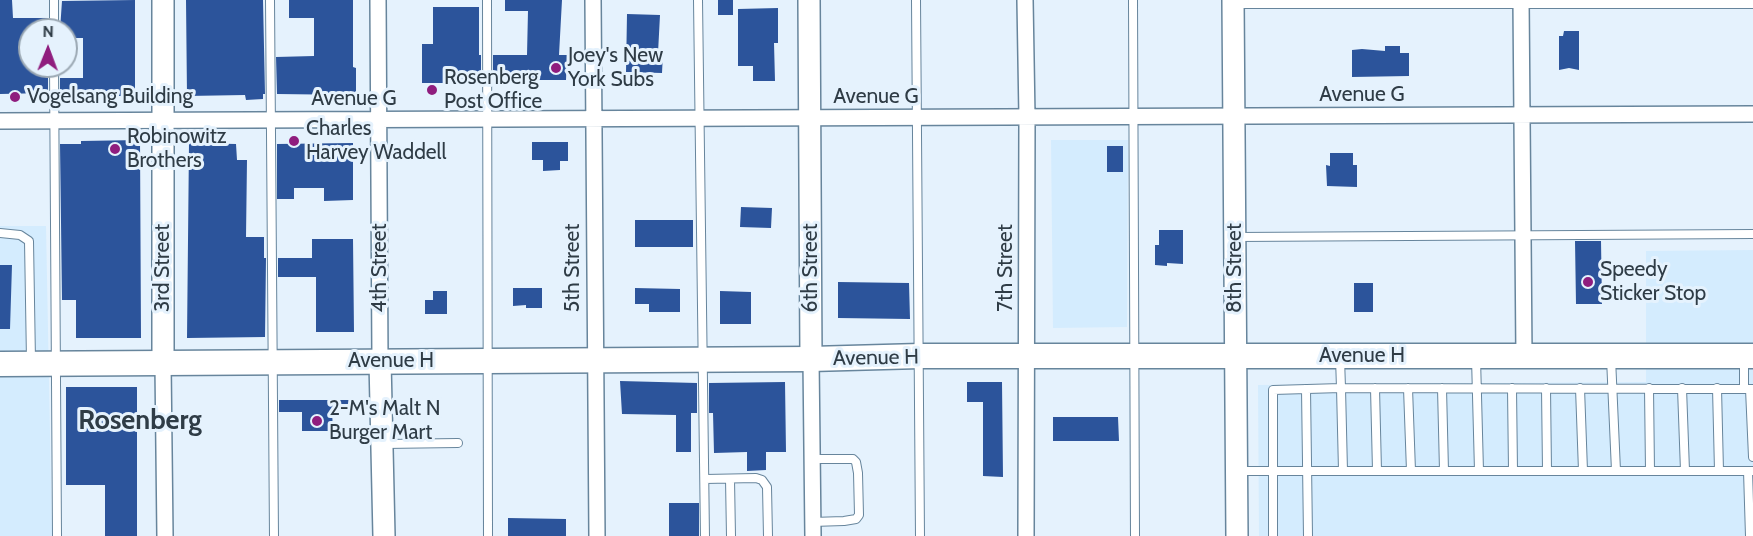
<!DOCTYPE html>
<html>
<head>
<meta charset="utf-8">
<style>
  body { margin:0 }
  #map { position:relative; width:1753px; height:536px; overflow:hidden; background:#e5f2fd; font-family:Cabin,sans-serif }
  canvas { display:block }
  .north { position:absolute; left:18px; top:18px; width:60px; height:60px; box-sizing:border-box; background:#e5f2fd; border:2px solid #9ca9b4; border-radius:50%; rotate:1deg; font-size:16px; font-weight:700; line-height:24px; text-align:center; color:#2f3c46 }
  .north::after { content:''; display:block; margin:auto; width:21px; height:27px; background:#8f1d7e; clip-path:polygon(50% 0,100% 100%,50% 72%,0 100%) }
</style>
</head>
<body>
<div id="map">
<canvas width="1753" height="536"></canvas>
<div class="north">N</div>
</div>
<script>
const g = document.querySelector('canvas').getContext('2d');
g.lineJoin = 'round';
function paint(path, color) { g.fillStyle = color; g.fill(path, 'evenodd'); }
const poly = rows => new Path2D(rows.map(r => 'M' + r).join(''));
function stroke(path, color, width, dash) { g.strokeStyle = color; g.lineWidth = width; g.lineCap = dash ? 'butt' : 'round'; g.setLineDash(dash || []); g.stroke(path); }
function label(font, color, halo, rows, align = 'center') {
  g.font = font + ' Cabin,sans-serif'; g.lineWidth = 6; g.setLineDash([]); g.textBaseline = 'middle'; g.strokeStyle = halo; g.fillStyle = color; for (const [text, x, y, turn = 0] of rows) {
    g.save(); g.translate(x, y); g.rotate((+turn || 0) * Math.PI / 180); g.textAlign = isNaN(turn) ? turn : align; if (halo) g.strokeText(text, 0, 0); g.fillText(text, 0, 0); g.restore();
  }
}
paint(poly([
  [1051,140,1128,140,1127,327,1053,328],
  [0,226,46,226,52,536,0,536],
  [1753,250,1753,536,1259,536,1258,385,1646,382,1646,251]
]), '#d4ecfe');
paint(poly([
  [0,0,12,0,13,18,48,18,48,30,30,30,30,66,48,66,48,93,0,94],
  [135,0,135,96,60,96,60,78,83,78,83,38,69,38,69,30,60,30,62,1],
  [186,0,263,0,265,94,263,94,263,99,246,100,245,95,187,96],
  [289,0,353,0,353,67,356,68,356,95,277,94,276,57,314,56,314,18,289,18],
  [505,0,562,0,559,55,567,55,566,80,493,80,493,55,527,55,528,11,505,11],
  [718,0,733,0,733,15,718,15],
  [433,7,479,7,479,55,481,55,481,80,479,80,479,83,422,83,422,44,433,44],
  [778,8,778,43,774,43,775,81,753,81,753,66,738,66,738,9],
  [627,14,660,15,658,53,663,53,662,73,626,72],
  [1564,31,1579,31,1579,70,1569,68,1559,70,1559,36,1563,36],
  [1385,46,1400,46,1400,53,1409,53,1409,76,1352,77,1352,50,1362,49,1385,51],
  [140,140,141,338,76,338,76,300,62,300,60,144,81,144,81,141],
  [532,142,568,142,568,161,560,161,560,170,543,171,543,160,532,160],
  [189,143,236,144,237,160,247,160,246,237,264,237,264,258,266,258,265,337,187,338],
  [353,143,353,200,324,201,324,188,294,188,294,199,277,199,277,144],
  [1107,146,1123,146,1123,172,1107,172],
  [1330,153,1353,153,1353,165,1357,165,1357,187,1327,186,1326,165,1330,166],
  [741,207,772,208,771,228,740,227],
  [635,220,693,220,693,247,635,247],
  [1159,230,1183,230,1183,264,1167,263,1167,266,1155,265,1155,245,1159,245],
  [312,239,353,239,354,332,316,332,316,277,278,277,278,258,312,258],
  [1575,241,1601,241,1602,304,1576,304],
  [0,265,12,265,10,329,0,329],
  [838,282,909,283,910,319,838,318],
  [1354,283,1373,283,1373,312,1354,312],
  [513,288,542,288,542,308,526,308,526,305,513,306],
  [635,288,680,289,680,312,649,312,649,304,635,304],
  [433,291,447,291,447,314,425,314,425,300,433,300],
  [720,291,751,292,751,324,720,324],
  [620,381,697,383,697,413,691,413,691,452,676,452,676,415,622,414],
  [785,382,786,452,766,452,766,470,747,471,747,452,714,453,713,413,709,413,709,383],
  [967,382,1002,382,1003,477,983,476,983,402,967,402],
  [66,387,137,387,137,536,105,536,105,485,66,485],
  [279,400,355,400,355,411,332,411,333,431,302,431,302,412,279,412],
  [1053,417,1118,417,1119,441,1053,441],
  [669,503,699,503,699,536,669,536],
  [508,518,566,519,566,536,508,536]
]), '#2c549b');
const lane = poly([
  [54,0,54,30],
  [270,0,274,536],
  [487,0,488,536],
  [698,0,705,536],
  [916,0,920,536],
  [1133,0,1135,536],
  [1234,4,1753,4],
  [54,66,57,536],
  [0,233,20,235,29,241,31,361],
  [1236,237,1753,234],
  [1476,358,1479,471],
  [1611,358,1616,471],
  [1744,358,1744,388],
  [1375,388,1377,471],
  [1408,388,1411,471],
  [1442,388,1444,471],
  [1512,388,1513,471],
  [1546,388,1547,471],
  [1580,388,1583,471],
  [1649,388,1650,471],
  [1682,388,1685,471],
  [1717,388,1719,471],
  [1306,389,1308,536],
  [1750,389,1753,457],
  [384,444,458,443],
  [812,459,853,459,856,462,858,473,859,515,856,519,844,521,812,522],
  [1239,471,1748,471],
  [1343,471,1341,388,1753,389],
  [705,479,756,478,762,480,767,487,768,536],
  [730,479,731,536],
  [1273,536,1273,390,1341,388,1340,358],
  [1750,536,1748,471,1752,471]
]);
const street = poly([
  [378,0,380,361],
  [593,0,597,536],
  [1025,0,1027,117,1026,536],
  [1521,0,1524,356],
  [0,121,1753,114],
  [811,359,813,536],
  [163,364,165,536]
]);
const secondary = poly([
  [163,0,163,364],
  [809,0,811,359],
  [1233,0,1237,536],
  [380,361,384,536]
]);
const primary = poly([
  [0,364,811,359,920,356,1753,356]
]);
stroke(lane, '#67859c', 10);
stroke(street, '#67859c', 18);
stroke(secondary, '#67859c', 24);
stroke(primary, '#67859c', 27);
stroke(lane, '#fff', 8);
stroke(street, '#fff', 15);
stroke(secondary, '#fff', 21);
stroke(primary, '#fff', 24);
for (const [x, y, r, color] of [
  [556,68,6,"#8f1d7e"],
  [432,90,6,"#8f1d7e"],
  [15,97,6,"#8f1d7e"],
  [294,141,6,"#8f1d7e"],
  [115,149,6,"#8f1d7e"],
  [1588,282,6,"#8f1d7e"],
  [317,421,6,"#8f1d7e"]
]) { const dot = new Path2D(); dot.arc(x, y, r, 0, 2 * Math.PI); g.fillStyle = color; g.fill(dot); stroke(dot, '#e5f2fd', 2); }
label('21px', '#2f3c46', '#e5f2fd', [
  ["Joey's New",568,56],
  ["York Subs",568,80],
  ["Rosenberg",444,78],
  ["Post Office",444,102],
  ["Vogelsang Building",27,97],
  ["Charles",306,129],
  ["Harvey Waddell",306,153],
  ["Robinowitz",127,137],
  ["Brothers",127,161],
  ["Speedy",1600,270],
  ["Sticker Stop",1600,294],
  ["2-M's Malt N",329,409],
  ["Burger Mart",329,433]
], 'left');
label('21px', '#2f3c46', '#e5f2fd', [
  ["Avenue G",1362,95],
  ["Avenue G",876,97],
  ["Avenue G",354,99],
  ["3rd Street",163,268,-90],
  ["4th Street",380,268,-90],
  ["5th Street",573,268,-90],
  ["6th Street",811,268,-90],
  ["7th Street",1006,268,-90],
  ["8th Street",1235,268,-90],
  ["Avenue H",1362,356],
  ["Avenue H",876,358,-1],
  ["Avenue H",391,361]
]);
label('bold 27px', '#2f3c46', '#e5f2fd', [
  ["Rosenberg",140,421]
]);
</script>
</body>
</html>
